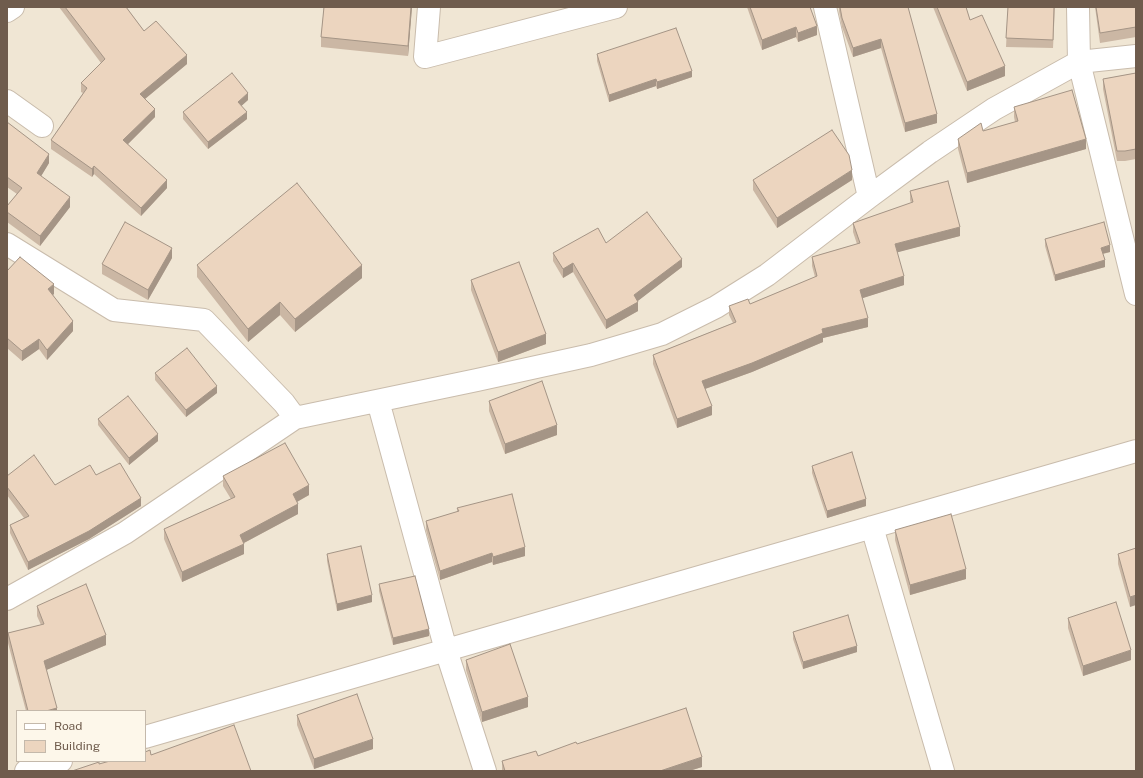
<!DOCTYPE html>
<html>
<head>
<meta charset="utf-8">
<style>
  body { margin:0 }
  #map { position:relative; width:1143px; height:778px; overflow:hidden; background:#faf3e5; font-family:"Public Sans",sans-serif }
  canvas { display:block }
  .frame { position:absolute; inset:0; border:8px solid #6f5c4d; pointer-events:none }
  .legend { position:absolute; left:16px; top:710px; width:130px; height:52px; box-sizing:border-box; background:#fdf7ea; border:1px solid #c4b9ab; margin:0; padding:5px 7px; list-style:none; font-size:12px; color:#6f5c4d }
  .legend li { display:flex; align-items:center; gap:8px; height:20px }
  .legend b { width:20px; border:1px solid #c4b9ab }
</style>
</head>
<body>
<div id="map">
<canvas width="1143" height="778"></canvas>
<div class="frame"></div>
<ul class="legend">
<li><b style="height:5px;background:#fff"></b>Road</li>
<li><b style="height:11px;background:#ecd5bf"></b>Building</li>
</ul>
</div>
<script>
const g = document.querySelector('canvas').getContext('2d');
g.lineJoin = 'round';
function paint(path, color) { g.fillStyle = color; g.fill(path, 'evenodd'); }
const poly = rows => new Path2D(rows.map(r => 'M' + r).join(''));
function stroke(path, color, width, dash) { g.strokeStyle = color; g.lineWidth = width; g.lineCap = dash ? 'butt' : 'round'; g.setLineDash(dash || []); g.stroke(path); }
paint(poly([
  [7,7,1136,7,1136,771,7,771],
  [17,711,145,711,145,761,17,761]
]), '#f0e6d4');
const minor = poly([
  [429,7,425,57,616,7],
  [825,7,869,197],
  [1078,7,1079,62,1136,294],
  [7,11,13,7],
  [7,101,42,126],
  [7,244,114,310,204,320,284,403,295,418],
  [378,401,446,650,485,771],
  [872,527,943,771],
  [7,599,125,533,295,418,477,380,591,355,662,334,716,307,767,275,869,197,930,152,994,109,1079,62,1136,56],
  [145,737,1136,451],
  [26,771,61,761]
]);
stroke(minor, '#c9bcac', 24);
stroke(minor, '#fff', 22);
paint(poly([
  [59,7,126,7,144,31,187,64,145,99,155,117,128,144,167,188,141,216,94,174,92,177,51,149,51,140,83,93,81,92,81,83,101,63],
  [324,7,412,7,408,56,321,47,321,37],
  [747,7,810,7,817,35,798,42,796,37,762,50],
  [839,7,908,7,937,123,905,132,881,48,853,57,842,27,839,11],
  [933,7,966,7,970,20,1005,76,967,91],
  [1008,7,1055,7,1053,48,1006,47],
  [1095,7,1136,7,1136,37,1100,43],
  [597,54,692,77,657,89,656,86,609,102,597,61],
  [1136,73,1136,159,1125,161,1117,161,1103,89,1103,79],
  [248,100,241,106,247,119,208,149,183,119,183,112],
  [1014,107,1086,149,967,183,958,149,958,139,1015,122,1014,117],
  [7,117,7,122,49,163,41,176,70,207,40,246,7,222,7,206,17,194,7,187],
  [753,180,852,180,777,228,753,190],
  [910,191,960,236,897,252,904,285,862,298,868,327,823,338,823,342,752,372,705,389,712,415,677,428,653,364,653,355,733,323,729,315,729,306,750,304,815,277,812,266,812,257,857,244,853,232,853,223,911,203,910,200],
  [1045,239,1110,252,1103,254,1105,267,1055,281,1045,246],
  [606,243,682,267,637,301,638,311,606,329,573,272,563,278,553,261,553,253],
  [172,258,148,300,102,274,102,264],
  [197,265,362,278,295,332,280,315,248,342,197,277],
  [7,271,54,294,53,295,73,331,47,360,39,349,22,361,7,348],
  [471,280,546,344,498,362,471,290],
  [155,373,217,393,186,417,155,380],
  [489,401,557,435,505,454,489,411],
  [98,419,158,441,129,465,98,425],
  [812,466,866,506,827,518,812,473],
  [96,475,141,506,89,539,28,570,10,533,10,525,24,518,7,495,7,476,55,485],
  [223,476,309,495,297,502,298,514,244,543,244,554,182,582,164,539,164,529,231,499,223,486],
  [457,508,525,556,493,565,492,562,440,580,426,530,426,521,457,512],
  [895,530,966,579,910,595,895,540],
  [1136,548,1130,607,1118,564,1118,554],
  [327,554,372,602,337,611,327,561],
  [379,584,429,636,393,645,379,591],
  [37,606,106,645,46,670,57,711,26,711,8,643,8,633,41,625,37,616],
  [1068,618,1131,660,1083,676,1068,628],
  [793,632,857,652,803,669,793,639],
  [466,660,528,707,482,722,466,670],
  [297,715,373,749,314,769,297,725],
  [577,744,702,767,689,771,502,771,502,761,538,756]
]), '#cbb7a4');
paint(poly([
  [411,7,412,7,408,56,408,46],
  [817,26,817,35,798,42,798,33],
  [796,27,796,37,762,50,762,40],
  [881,39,881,48,853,57,853,48],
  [187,55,187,64,140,103,140,94],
  [1005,66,1005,76,967,91,967,82],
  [692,71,692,77,657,89,657,82],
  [656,79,656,86,609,102,609,95],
  [248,93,248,100,238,109,238,102],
  [155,109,155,117,123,149,123,140],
  [247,112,247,119,208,149,208,142],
  [937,114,937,123,905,132,905,123],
  [1086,139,1086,149,967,183,967,173],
  [49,154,49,163,37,183,37,173],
  [94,166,94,174,92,177,92,169],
  [852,170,852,180,777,228,777,218],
  [167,180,167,188,141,216,141,208],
  [70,197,70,207,40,246,40,236],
  [960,227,960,236,895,253,895,244],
  [1110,245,1110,252,1101,254,1101,248],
  [172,248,172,258,148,300,148,290],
  [682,259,682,267,634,304,634,295],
  [1105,260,1105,267,1055,281,1055,275],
  [573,263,573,272,563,278,563,269],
  [362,265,362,278,295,332,295,319],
  [904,276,904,285,860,299,860,290],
  [54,284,54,294,48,299,48,289],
  [280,302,280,315,248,342,248,329],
  [638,302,638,311,606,329,606,320],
  [868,318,868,327,823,338,823,342,752,372,702,390,702,381,822,329],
  [73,321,73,331,47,360,47,350],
  [546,334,546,344,498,362,498,352],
  [39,339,39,349,22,361,22,351],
  [217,386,217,393,186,417,186,410],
  [712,406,712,415,677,428,677,419],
  [557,425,557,435,505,454,505,444],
  [158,434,158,441,129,465,129,458],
  [309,485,309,495,293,504,293,494],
  [141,498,141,506,89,539,28,570,28,562],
  [866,499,866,506,827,518,827,511],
  [298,504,298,514,240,545,240,535],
  [244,544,244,554,182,582,182,572],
  [525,547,525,556,493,565,493,557],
  [492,553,492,562,440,580,440,571],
  [966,569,966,579,910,595,910,585],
  [372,595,372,602,337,611,337,604],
  [1136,595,1136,605,1130,607,1130,597],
  [429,629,429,636,393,645,393,638],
  [106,635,106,645,44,671,44,661],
  [857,646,857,652,803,669,803,662],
  [1131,650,1131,660,1083,676,1083,666],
  [528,697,528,707,482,722,482,712],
  [57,708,57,711,46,711],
  [373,739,373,749,314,769,314,759],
  [702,757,702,767,689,771,660,771]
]), '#a59586');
const building = poly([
  [65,7,126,7,144,31,156,21,187,55,140,94,155,109,123,140,167,180,141,208,94,166,92,169,51,140,87,88,81,83,105,59,65,7],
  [324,7,411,7,408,46,321,37,324,7],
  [750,7,810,7,817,26,798,33,796,27,762,40,750,7],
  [840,7,908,7,937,114,905,123,881,39,853,48,842,18,840,7],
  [937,7,966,7,970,20,982,15,1005,66,967,82,937,7],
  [1008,7,1054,7,1053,40,1006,38,1008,7],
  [1096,7,1136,7,1136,27,1100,33,1096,7],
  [676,28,692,71,657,82,656,79,609,95,597,54,676,28],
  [232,73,248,93,238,102,247,112,208,142,183,112,232,73],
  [1136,73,1136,149,1125,151,1117,151,1103,79,1136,73],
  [1072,90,1086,139,967,173,958,139,981,123,983,131,1018,121,1014,107,1072,90],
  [7,122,49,154,37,173,70,197,40,236,7,212,7,206,22,188,7,177,7,122],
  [832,130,849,155,852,170,777,218,753,180,832,130],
  [948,181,960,227,895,244,904,276,860,290,868,318,822,329,823,333,752,363,702,381,712,406,677,419,653,355,736,322,729,306,748,299,750,304,817,276,812,257,860,243,853,223,913,202,910,191,948,181],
  [297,183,362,265,295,319,280,302,248,329,197,265,297,183],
  [647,212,682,259,634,295,638,302,606,320,573,263,563,269,553,253,598,228,606,243,647,212],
  [125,222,172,248,148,290,102,264,125,222],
  [1104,222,1110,245,1101,248,1105,260,1055,275,1045,239,1104,222],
  [20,257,54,284,48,289,73,321,47,350,39,339,22,351,7,338,7,271,20,257],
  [519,262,546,334,498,352,471,280,519,262],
  [187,348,217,386,186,410,155,373,187,348],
  [542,381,557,425,505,444,489,401,542,381],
  [128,396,158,434,129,458,98,419,128,396],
  [285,443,309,485,293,494,298,504,240,535,244,544,182,572,164,529,235,497,223,476,285,443],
  [852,452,866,499,827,511,812,466,852,452],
  [34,455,55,485,90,465,96,475,120,463,141,498,89,531,28,562,10,525,29,516,7,487,7,476,34,455],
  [512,494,525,547,493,557,492,553,440,571,426,521,459,511,457,508,512,494],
  [951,514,966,569,910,585,895,530,951,514],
  [361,546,372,595,337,604,327,554,361,546],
  [1136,548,1136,595,1130,597,1118,554,1136,548],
  [415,576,429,629,393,638,379,584,415,576],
  [86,584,106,635,44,661,57,708,46,711,28,711,8,633,44,624,37,606,86,584],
  [1116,602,1131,650,1083,666,1068,618,1116,602],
  [848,615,857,646,803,662,793,632,848,615],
  [510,644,528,697,482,712,466,660,510,644],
  [357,694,373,739,314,759,297,715,357,694],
  [686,708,702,757,660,771,505,771,502,761,536,751,538,756,576,742,577,744,686,708],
  [234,725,251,771,72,771,99,762,99,764,110,761,145,761,145,752,150,750,151,755,234,725]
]);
paint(building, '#ecd5bf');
stroke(building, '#a59586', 1);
</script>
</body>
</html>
